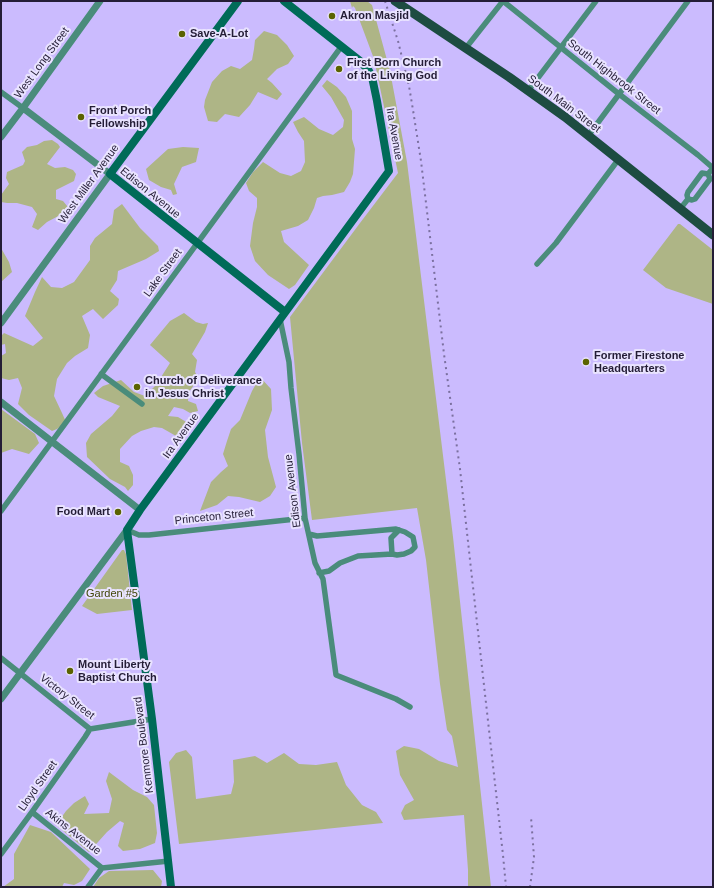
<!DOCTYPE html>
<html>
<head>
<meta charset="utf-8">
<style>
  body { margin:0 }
  #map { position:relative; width:714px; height:888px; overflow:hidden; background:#cbbbfe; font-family:Arial,sans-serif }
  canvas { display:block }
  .frame { position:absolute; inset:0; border:2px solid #241d36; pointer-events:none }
</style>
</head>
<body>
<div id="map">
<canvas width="714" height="888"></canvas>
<div class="frame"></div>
</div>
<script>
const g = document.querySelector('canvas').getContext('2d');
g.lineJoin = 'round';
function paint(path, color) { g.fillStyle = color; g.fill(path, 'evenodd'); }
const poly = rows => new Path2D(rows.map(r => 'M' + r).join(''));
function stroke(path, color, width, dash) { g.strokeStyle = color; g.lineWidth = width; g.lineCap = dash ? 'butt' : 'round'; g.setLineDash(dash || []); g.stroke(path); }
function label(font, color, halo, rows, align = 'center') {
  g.font = font + ' Arial,sans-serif'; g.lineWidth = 4; g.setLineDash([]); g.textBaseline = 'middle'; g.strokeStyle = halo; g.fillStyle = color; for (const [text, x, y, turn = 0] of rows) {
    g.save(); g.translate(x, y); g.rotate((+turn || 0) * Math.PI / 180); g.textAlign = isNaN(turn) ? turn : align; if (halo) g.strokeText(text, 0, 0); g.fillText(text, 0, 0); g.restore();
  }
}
paint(poly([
  [350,1,367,1,372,5,390,71,407,162,453,537,491,887,468,887,468,870,464,815,404,820,401,813,405,805,414,800,400,775,396,751,404,746,419,749,439,761,458,767,452,736,447,730,440,684,426,560,417,508,312,520,302,443,290,317,360,223,398,173,374,59,355,8,353,6,352,8],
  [264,31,277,35,287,45,294,56,288,64,277,69,267,79,272,83,282,94,277,100,258,92,250,105,239,117,225,114,217,122,208,121,204,107,205,100,212,82,222,71,231,66,240,69,252,60,254,49,255,40],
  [327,80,337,87,346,97,352,111,352,139,355,149,353,174,350,182,344,192,332,195,323,196,317,198,314,208,308,220,298,226,281,231,284,242,309,265,295,285,289,289,268,275,255,261,250,246,253,223,257,207,257,198,249,191,246,183,253,172,263,162,280,173,291,176,301,171,305,162,304,141,298,132,293,122,304,117,319,129,333,135,343,127,344,120,331,97,322,86],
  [52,140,58,144,60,147,47,164,55,168,65,167,73,170,76,174,74,181,56,190,56,199,63,201,68,207,66,212,47,222,38,230,32,227,37,214,32,207,17,203,7,203,1,202,1,195,9,184,6,178,7,172,23,165,25,161,22,152,27,147,37,145,44,141],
  [183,147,199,148,196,162,182,167,174,184,177,194,173,195,171,190,161,187,149,180,146,169,168,149],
  [122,204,140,228,158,246,159,251,146,259,118,271,117,280,110,291,119,299,118,305,103,319,93,309,82,316,90,335,88,348,75,356,67,363,57,379,54,396,62,413,66,422,57,429,52,431,29,415,18,404,22,388,18,378,9,380,1,378,1,356,6,353,5,344,1,345,1,336,4,333,33,346,43,338,25,316,35,292,42,277,51,287,62,288,74,282,90,260,90,246,95,238,112,224,114,210],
  [678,224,680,224,713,250,713,304,666,288,643,270],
  [1,248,9,262,12,272,1,282],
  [184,313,196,322,203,324,208,323,205,332,192,354,197,360,195,372,198,377,194,385,189,392,188,401,196,404,198,411,190,413,183,409,174,407,168,416,178,417,188,423,190,428,184,434,176,436,162,428,154,427,141,431,132,436,120,449,120,462,129,466,133,475,133,485,128,491,125,487,110,479,87,457,86,443,91,434,112,416,120,406,98,397,94,393,103,386,121,380,134,392,145,396,156,385,170,363,150,345,170,321],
  [260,377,271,389,272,410,265,430,268,457,276,487,270,496,260,502,239,497,228,496,217,505,200,511,211,482,221,472,228,466,223,454,227,441,231,429,240,420,252,391],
  [1,409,35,434,39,443,29,454,12,449,1,453],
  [122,550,124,550,126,554,132,610,97,614,82,606],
  [186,750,192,757,196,799,231,794,234,782,233,760,255,756,267,763,284,753,299,764,316,765,337,762,346,785,362,805,376,812,383,823,179,844,169,762,176,753],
  [109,772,133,790,147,797,154,805,157,833,155,843,140,849,123,851,118,846,124,823,120,821,107,832,89,852,56,825,66,811,74,803,85,796,89,804,84,814,109,813,112,799,106,781],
  [30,825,51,832,90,869,82,881,74,885,64,883,62,887,3,887,14,879,14,854],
  [153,870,162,881,161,887,93,887,99,878,109,871]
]), '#aeb586');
stroke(poly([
  [465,49,503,1,619,94,698,155,713,168,708,174,710,179,695,199,692,200,688,199],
  [528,91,596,1],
  [1,92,23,108],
  [588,136,688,1],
  [680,209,688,199,687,195,688,192,702,173,708,174],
  [537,264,556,243,618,160],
  [280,319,289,362,291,388,299,454,305,518,315,563,323,579,336,675,396,699,410,707],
  [101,374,142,404],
  [1,511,341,47],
  [127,530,139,535,149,535,305,518],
  [309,534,317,536,396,529,405,532,413,537,415,547,411,551,404,554,397,555,392,554,391,538,399,530],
  [319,573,329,571,340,563,358,556,392,554],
  [1,658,90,729,152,719],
  [32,812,102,868],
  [1,854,32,812,85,737,90,729],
  [88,887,102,868,169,861]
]), '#4a8c7b', 5.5);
stroke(poly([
  [1,137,23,108,100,1],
  [1,323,110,174,23,108],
  [1,402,140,510],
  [1,699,127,530]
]), '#4a8c7b', 7);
stroke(poly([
  [238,1,110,174,285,312],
  [171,887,152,719,127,530,140,510,389,171,377,101,372,77,369,71,360,61,284,1]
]), '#006b58', 8);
stroke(poly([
  [395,1,509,77,565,117,713,235]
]), '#1d4c41', 9);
stroke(poly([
  [385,1,398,41,409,86,413,110,421,161,444,354,460,469,471,569,503,855,506,887],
  [530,887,534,857,531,817]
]), '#7b709f', 2, [2, 4]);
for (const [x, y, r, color] of [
  [332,16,4,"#5b6300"],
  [182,34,4,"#5b6300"],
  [339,69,4,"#5b6300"],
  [81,117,4,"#5b6300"],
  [586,362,4,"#5b6300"],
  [137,387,4,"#5b6300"],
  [118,512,4,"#5b6300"],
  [70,671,4,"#5b6300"]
]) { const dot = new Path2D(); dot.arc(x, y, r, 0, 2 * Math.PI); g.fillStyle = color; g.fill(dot); stroke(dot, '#e9e3ff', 1.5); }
label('bold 11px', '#241d36', '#e9e3ff', [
  ["Akron Masjid",340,16],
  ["Save-A-Lot",190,34],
  ["First Born Church",347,63],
  ["of the Living God",347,76],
  ["Front Porch",89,111],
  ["Fellowship",89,124],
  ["Former Firestone",594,356],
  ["Headquarters",594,369],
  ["Church of Deliverance",145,381],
  ["in Jesus Christ",145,394],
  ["Food Mart",110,512,"right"],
  ["Mount Liberty",78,665],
  ["Baptist Church",78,678]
], 'left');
label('11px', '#241d36', '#e9e3ff', [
  ["West Long Street",42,63,-54],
  ["South Highbrook Street",614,77,38],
  ["South Main Street",564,104,37],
  ["Ira Avenue",394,134,80],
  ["West Miller Avenue",89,184,-54],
  ["Edison Avenue",150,193,39],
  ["Lake Street",163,273,-54],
  ["Ira Avenue",181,436,-54],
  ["Edison Avenue",293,491,-97],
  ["Princeton Street",214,517,-6],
  ["Victory Street",67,697,38],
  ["Kenmore Boulevard",144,745,-97],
  ["Lloyd Street",38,786,-55],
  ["Akins Avenue",73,832,38]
]);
label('11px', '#414609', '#e9e3ff', [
  ["Garden #5",112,594]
]);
</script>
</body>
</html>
